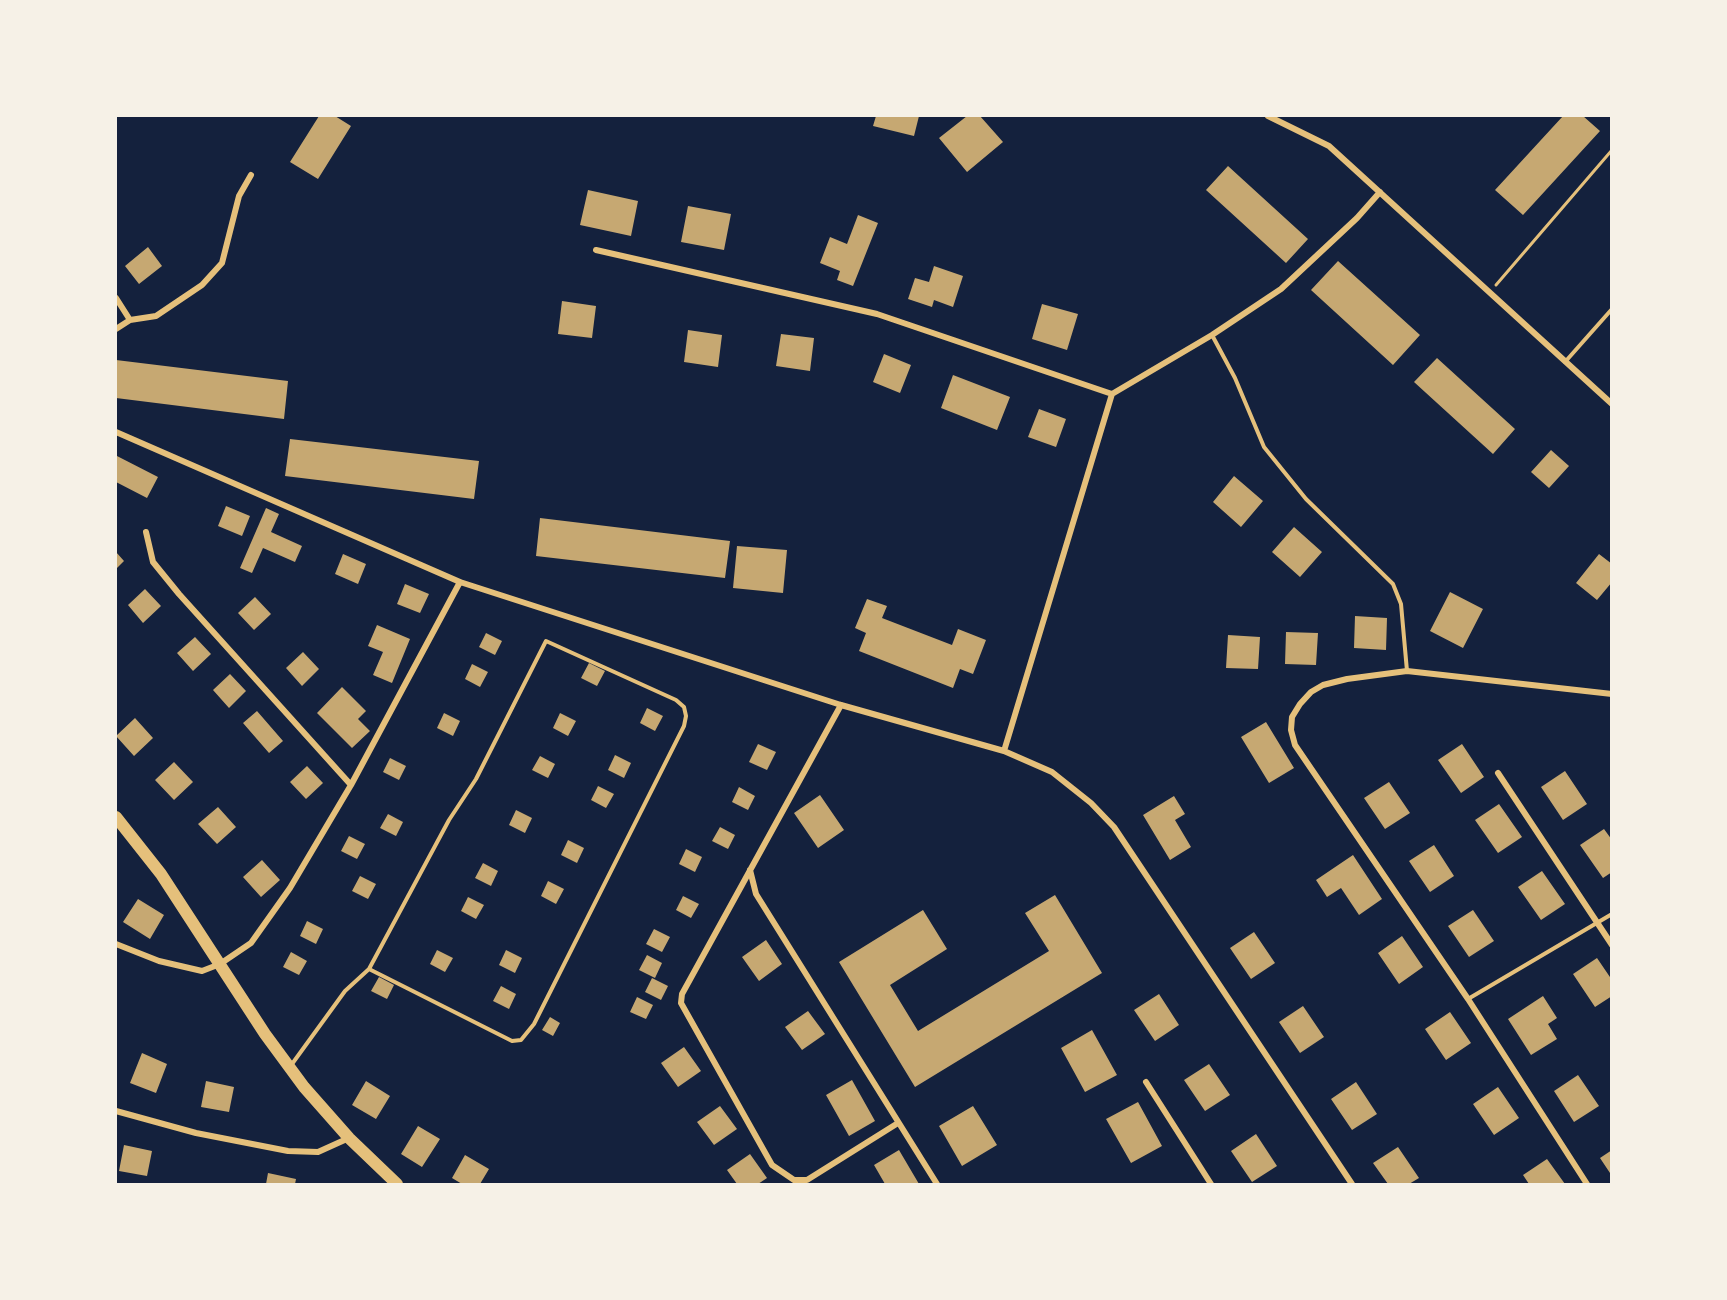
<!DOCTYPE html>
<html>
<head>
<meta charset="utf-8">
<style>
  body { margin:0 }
  #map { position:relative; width:1727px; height:1300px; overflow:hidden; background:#14213d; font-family:"Work Sans",sans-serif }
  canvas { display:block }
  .frame { position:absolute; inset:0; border:117px solid #f6f1e7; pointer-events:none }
</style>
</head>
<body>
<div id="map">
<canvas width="1727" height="1300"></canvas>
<div class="frame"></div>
</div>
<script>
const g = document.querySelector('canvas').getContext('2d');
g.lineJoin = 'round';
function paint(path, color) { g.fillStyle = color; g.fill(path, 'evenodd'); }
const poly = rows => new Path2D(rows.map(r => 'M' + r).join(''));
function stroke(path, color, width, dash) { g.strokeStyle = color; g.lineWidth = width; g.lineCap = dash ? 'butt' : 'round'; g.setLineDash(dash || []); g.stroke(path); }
paint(poly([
  [319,116,335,116,351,126,318,179,290,162],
  [876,116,919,116,914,136,873,126],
  [967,116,980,116,1003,142,967,172,939,138],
  [1563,116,1583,116,1600,131,1523,215,1495,190],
  [1228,166,1308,239,1286,263,1206,190],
  [588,190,638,201,631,236,580,225],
  [688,206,731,214,724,250,681,242],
  [858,215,878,223,853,286,837,280,840,271,820,263,830,237,847,244],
  [148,247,162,266,139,284,125,266],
  [1338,261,1420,335,1393,365,1311,290],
  [934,266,963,276,953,307,934,300,932,307,908,299,915,278,929,282],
  [562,301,596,306,592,338,558,334],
  [1042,304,1078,314,1067,350,1032,339],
  [688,330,722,335,718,367,684,362],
  [781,334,814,338,810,371,776,366],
  [884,354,911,365,900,393,873,382],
  [1437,358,1515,429,1493,454,1414,382],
  [116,360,288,381,284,419,116,398],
  [953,375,1010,397,997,430,941,408],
  [1039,409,1066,419,1056,447,1028,437],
  [290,439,479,461,474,499,285,476],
  [1551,450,1569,466,1549,488,1531,472],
  [117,456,158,477,147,498,116,482],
  [1234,476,1263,501,1241,527,1213,502],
  [226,506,250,516,242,536,218,526],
  [266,508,279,514,271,532,302,546,295,562,263,548,252,573,240,568],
  [540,518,730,541,725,578,536,556],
  [1294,527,1322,552,1300,577,1272,552],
  [737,546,787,550,783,593,733,588],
  [116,552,124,561,116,569],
  [343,554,366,564,358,584,335,574],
  [1599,554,1612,564,1612,582,1597,600,1576,583],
  [405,584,429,594,420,613,397,604],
  [145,589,161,606,143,623,128,605],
  [1450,592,1483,609,1463,648,1430,631],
  [255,597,271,614,254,630,238,613],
  [867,599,887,606,882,618,952,645,958,629,986,640,973,674,960,669,953,688,859,651,866,633,855,628],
  [1355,616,1387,618,1386,650,1354,648],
  [377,625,410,639,392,683,373,675,383,652,368,646],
  [1286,632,1318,633,1316,665,1285,664],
  [486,633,502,641,495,655,479,647],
  [1228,635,1260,637,1258,669,1226,668],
  [195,637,211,654,193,671,177,653],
  [303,652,319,669,302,686,286,668],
  [589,663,605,671,597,686,581,678],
  [472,664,488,672,480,687,465,679],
  [230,674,246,691,229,708,213,690],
  [342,687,366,711,358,719,370,731,352,748,317,713],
  [647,708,663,716,655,731,640,723],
  [257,711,283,741,269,753,243,723],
  [444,713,460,721,453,736,437,728],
  [560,713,576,721,568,736,553,728],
  [135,718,153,738,134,756,116,736],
  [1266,722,1294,768,1269,783,1241,737],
  [758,744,776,752,767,770,749,762],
  [1462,744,1484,777,1461,793,1438,760],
  [615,755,631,763,624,778,608,770],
  [540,756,555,764,548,778,532,770],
  [390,758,406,766,399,780,383,772],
  [174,762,193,782,174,800,155,780],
  [307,766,323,783,306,799,290,782],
  [1565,771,1587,804,1563,820,1541,787],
  [1389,782,1410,813,1385,829,1364,798],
  [598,786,614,794,606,808,591,800],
  [739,787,755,796,748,810,732,802],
  [820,795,844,830,818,848,794,813],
  [1174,796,1185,814,1175,820,1191,847,1170,860,1143,815],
  [1499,804,1522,837,1498,853,1475,820],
  [218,807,236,827,217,844,198,824],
  [516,810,532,818,525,833,509,825],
  [388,814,403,822,396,836,380,828],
  [720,827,735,835,728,849,712,841],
  [1604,829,1612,840,1612,872,1603,878,1580,845],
  [349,836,365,844,357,859,341,851],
  [568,840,584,848,577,863,561,855],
  [1434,845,1454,876,1430,892,1409,861],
  [686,849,702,857,695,872,679,864],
  [1353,855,1382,899,1359,915,1341,888,1327,897,1316,880],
  [262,860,280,880,261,897,243,877],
  [483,863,498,871,491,886,475,878],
  [1542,871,1565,904,1541,920,1518,887],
  [360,876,376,884,368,899,352,891],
  [548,881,564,889,556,904,541,896],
  [1055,895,1102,973,915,1087,839,962,923,910,947,949,890,985,918,1031,1049,951,1025,913],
  [683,896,699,904,691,918,676,910],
  [468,897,484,905,476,919,461,911],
  [138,899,164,915,150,939,123,922],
  [1473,910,1494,941,1469,957,1448,926],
  [307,921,323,929,316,944,300,936],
  [654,929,670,937,662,952,646,944],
  [1254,932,1275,963,1251,979,1230,948],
  [1402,936,1423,967,1399,984,1378,953],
  [766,940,782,964,759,981,742,957],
  [437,950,453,958,445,972,430,964],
  [506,950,522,958,515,973,499,965],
  [291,952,307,961,299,975,283,967],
  [647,955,662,963,655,978,639,970],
  [1597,958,1612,980,1612,996,1595,1007,1573,974],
  [379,977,394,985,387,999,371,991],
  [652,978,668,986,661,1000,645,992],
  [501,986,516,994,509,1009,493,1001],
  [1159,994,1179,1025,1155,1041,1134,1010],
  [1543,996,1557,1018,1548,1024,1557,1039,1531,1055,1508,1019],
  [637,997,653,1005,646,1019,630,1012],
  [1303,1006,1324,1037,1300,1053,1279,1022],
  [808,1011,825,1034,802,1050,785,1027],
  [1450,1012,1471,1043,1446,1060,1425,1029],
  [550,1017,560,1023,553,1036,542,1030],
  [1092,1030,1117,1075,1085,1092,1061,1048],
  [684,1047,701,1071,678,1087,661,1063],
  [142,1053,167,1064,156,1093,130,1083],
  [1209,1064,1230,1095,1205,1111,1184,1080],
  [1578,1075,1599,1106,1574,1122,1554,1091],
  [852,1080,875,1121,849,1136,826,1095],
  [206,1081,234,1087,229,1112,201,1107],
  [366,1081,390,1096,376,1119,352,1105],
  [1356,1082,1377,1114,1352,1130,1331,1099],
  [1498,1087,1519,1118,1494,1135,1473,1104],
  [1138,1102,1162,1146,1131,1163,1106,1119],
  [720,1106,737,1129,714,1145,697,1122],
  [973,1106,997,1145,962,1166,939,1126],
  [418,1126,440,1139,422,1167,401,1154],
  [1256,1134,1277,1166,1252,1182,1231,1151],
  [124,1145,152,1151,147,1176,119,1171],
  [1398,1147,1419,1178,1409,1184,1388,1184,1373,1163],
  [899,1150,919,1184,885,1184,874,1165],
  [1612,1150,1612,1176,1600,1158],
  [750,1154,767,1178,758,1184,737,1184,727,1170],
  [465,1155,489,1169,480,1184,462,1184,452,1178],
  [1547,1159,1565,1184,1529,1184,1523,1175],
  [268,1173,296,1179,295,1184,266,1184]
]), '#c6a872');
stroke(poly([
  [1496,285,1612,150]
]), '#e5c07b', 3);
stroke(poly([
  [1212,335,1235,378,1264,447,1306,499,1393,584,1401,604,1407,671],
  [1565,362,1612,309],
  [1468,999,1612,914],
  [292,1064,345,991,369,969,449,820,476,779,546,641,676,700,684,707,686,716,684,726,534,1024,521,1040,512,1041,369,969]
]), '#e5c07b', 4);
stroke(poly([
  [1268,116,1329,146,1612,404],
  [596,250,877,314,1112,394],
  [116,298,130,320],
  [116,329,130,320,156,316,202,285,222,263,239,196,251,175],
  [116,432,460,582,841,705,1004,751,1052,772,1091,803,1114,827,1352,1184],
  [146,532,153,562,179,594,351,785],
  [841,705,682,994,681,1003,772,1165,794,1180,807,1180,898,1123],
  [1004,751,1112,394,1212,335,1281,289,1357,218,1380,192],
  [1498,773,1612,945],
  [750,870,756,894,937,1184],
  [116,944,159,961,202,971,220,964,251,943,290,888,351,785,460,582],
  [1146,1082,1211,1184],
  [116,1111,196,1133,288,1151,318,1152,349,1138],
  [1587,1184,1468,999,1295,745,1291,730,1292,717,1300,704,1311,692,1323,685,1347,679,1407,671,1612,694]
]), '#e5c07b', 6);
stroke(poly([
  [116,817,161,874,265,1034,304,1087,349,1138,397,1184]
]), '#e5c07b', 12);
</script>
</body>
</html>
